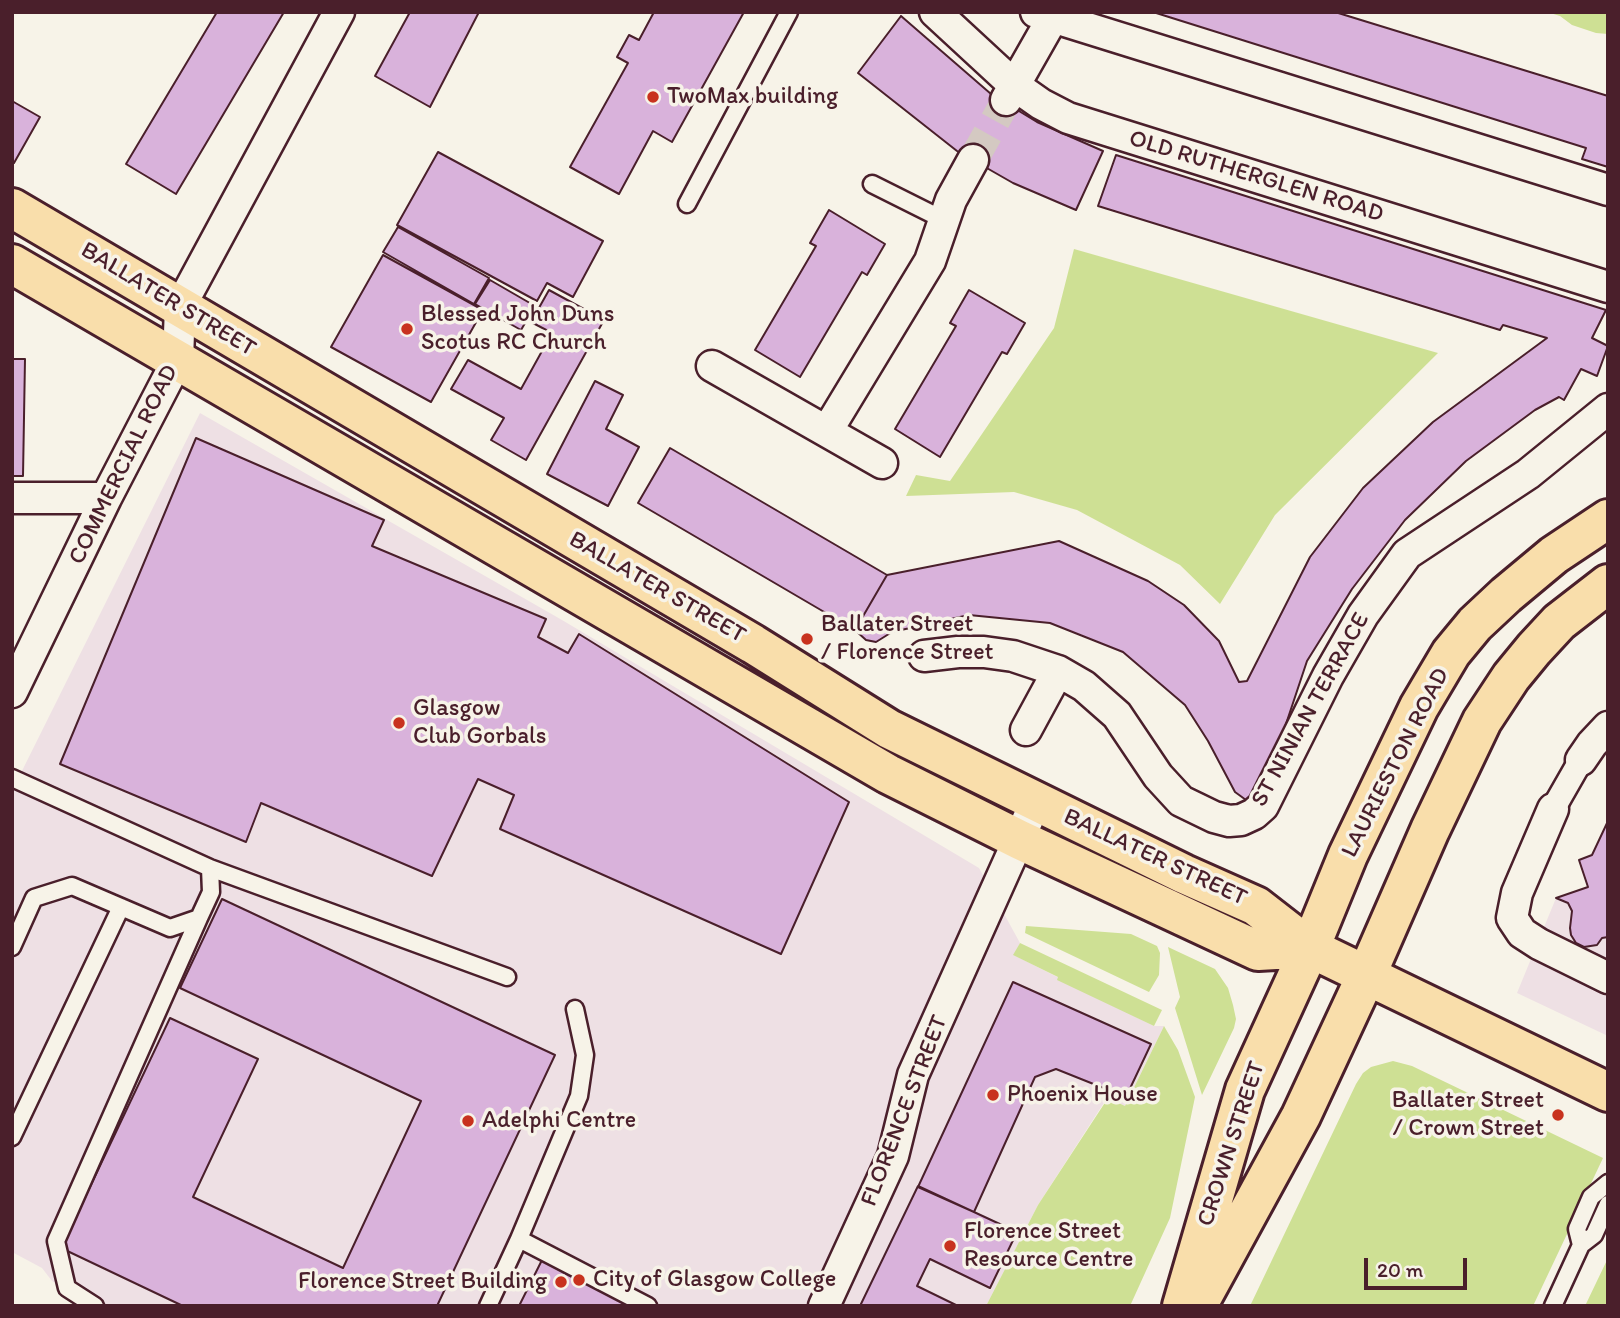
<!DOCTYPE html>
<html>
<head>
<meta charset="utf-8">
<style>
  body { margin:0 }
  #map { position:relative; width:1620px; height:1318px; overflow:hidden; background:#f7f3e8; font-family:Itim,sans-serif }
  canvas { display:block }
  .frame { position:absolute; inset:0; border:14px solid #4a1f2b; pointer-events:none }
  .scale { position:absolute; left:1364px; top:1258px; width:103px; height:32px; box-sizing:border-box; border:4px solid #4a1f2b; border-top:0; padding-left:9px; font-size:21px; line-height:24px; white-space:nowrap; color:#4a1f2b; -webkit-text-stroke:5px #f7f3e8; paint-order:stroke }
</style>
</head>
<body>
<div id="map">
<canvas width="1620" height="1318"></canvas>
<div class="frame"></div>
<div class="scale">20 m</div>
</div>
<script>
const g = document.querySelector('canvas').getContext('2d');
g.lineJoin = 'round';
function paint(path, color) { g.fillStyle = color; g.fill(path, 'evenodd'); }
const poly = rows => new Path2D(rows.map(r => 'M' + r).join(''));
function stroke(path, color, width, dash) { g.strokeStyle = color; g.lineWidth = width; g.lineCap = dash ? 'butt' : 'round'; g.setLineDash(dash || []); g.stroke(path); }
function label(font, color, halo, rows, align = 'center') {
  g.font = font + ' Itim,sans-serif'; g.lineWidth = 7; g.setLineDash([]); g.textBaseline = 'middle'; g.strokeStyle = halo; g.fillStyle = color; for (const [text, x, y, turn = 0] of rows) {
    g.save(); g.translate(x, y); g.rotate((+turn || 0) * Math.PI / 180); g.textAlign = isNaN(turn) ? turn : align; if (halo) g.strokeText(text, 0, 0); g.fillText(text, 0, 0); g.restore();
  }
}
paint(poly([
  [200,413,562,620,979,868,1020,943,1014,955,1154,1026,1164,1026,1125,1106,1107,1098,1038,1205,986,1306,92,1306,52,1281,42,1268,12,1252,12,791],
  [1608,883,1608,1036,1517,993,1556,898,1588,887]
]), '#eee0e4');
paint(poly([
  [1547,12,1608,12,1608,34,1596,33,1572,25,1560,16],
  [1074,249,1438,353,1275,515,1220,604,1180,565,1077,510,1014,492,906,496,916,475,950,481,1054,328],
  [1026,926,1131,934,1157,946,1160,953,1159,975,1149,992,1025,933],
  [1020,943,1162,1010,1154,1026,1057,980,1058,977,1013,955],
  [1168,947,1215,969,1228,988,1233,1005,1236,1019,1234,1028,1202,1095,1175,1008,1180,997],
  [1164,1026,1178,1050,1195,1097,1170,1218,1130,1306,986,1306,1038,1205,1108,1098,1125,1106],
  [1393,1061,1412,1066,1603,1158,1533,1306,1250,1306,1356,1084,1363,1073,1371,1067],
  [1608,1258,1608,1306,1585,1306]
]), '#cee094');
const building = poly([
  [217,12,284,12,176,194,126,164,217,12],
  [410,12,479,12,430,107,375,76,410,12],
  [654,12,744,12,672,142,653,131,619,194,570,167,628,63,617,57,629,35,639,40,654,12],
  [1153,12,1335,12,1608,96,1608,167,1582,159,1586,148,1153,12],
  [901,16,991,94,1037,122,1103,151,1076,210,1013,183,957,151,858,73,901,16],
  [12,101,40,117,14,163,12,162,12,101],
  [438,152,603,241,573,297,547,283,537,301,397,225,438,152],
  [1116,155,1606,310,1592,338,1608,346,1597,376,1581,369,1564,400,1559,397,1535,410,1466,461,1405,520,1352,589,1307,661,1264,790,1254,799,1246,800,1235,792,1208,741,1185,705,1123,652,1050,623,969,615,892,632,876,642,866,640,855,630,887,575,1059,541,1148,581,1184,605,1219,641,1239,682,1247,681,1310,557,1363,488,1433,422,1547,338,1503,325,1500,330,1098,206,1116,155],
  [829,210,885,244,867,275,862,272,800,377,755,350,816,246,810,243,829,210],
  [398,227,489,278,474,304,383,252,398,227],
  [383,255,483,310,431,402,331,347,383,255],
  [490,280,535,306,521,330,475,304,490,280],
  [549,290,604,320,526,460,491,440,504,418,451,389,468,360,521,389,552,333,531,322,549,290],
  [969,290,1025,323,1007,354,1002,352,940,457,895,429,956,326,950,323,969,290],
  [12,359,25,359,23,476,12,476,12,359],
  [595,381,623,395,606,429,639,447,608,506,547,474,595,381],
  [196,438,384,520,372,546,546,619,538,637,568,653,579,634,849,802,781,954,500,829,514,795,478,779,432,876,261,803,246,842,60,764,196,438],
  [670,448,887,575,855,630,638,503,670,448],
  [1608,821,1608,937,1602,938,1597,945,1584,947,1576,943,1571,935,1570,928,1572,911,1568,903,1556,898,1588,887,1579,860,1592,855,1608,821],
  [222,899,555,1055,437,1306,183,1306,61,1248,170,1018,258,1059,193,1197,343,1268,421,1101,180,988,222,899],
  [1013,982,1151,1044,1126,1097,1056,1069,1035,1077,974,1212,918,1187,1013,982],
  [918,1186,1017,1232,990,1288,930,1259,917,1286,958,1306,860,1306,918,1186],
  [543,1258,638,1306,519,1306,543,1258]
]);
paint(building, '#d9b2db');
stroke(building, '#4a1f2b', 2);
stroke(poly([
  [973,160,1005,103]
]), '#d4c9c2', 30, [30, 15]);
const service = poly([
  [872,184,944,220],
  [687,204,789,12],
  [12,778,210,868,507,977],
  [12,947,34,898,72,886,170,928,199,918,211,892,210,868],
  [575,1009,585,1055,579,1096,519,1239,648,1306],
  [12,1137,121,907],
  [1581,1245,1577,1229,1591,1197,1608,1183],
  [95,1306,67,1288,56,1241,199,918],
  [488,1306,519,1239],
  [1553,1306,1581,1245,1594,1235,1608,1204]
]);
const pedestrian = poly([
  [1553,809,1581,760]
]);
const minor = poly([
  [935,12,1014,85,1041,104,1068,118,1608,287],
  [1036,12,1608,190],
  [1006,100,1056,12],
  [712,366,882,463],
  [827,431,930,261,951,200,973,160],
  [12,498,106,498],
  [924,656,958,652,984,652,1013,656,1058,671,1084,686,1117,715,1158,776,1181,801,1214,817,1229,821,1241,820,1254,814,1263,806,1328,676,1363,615,1407,554,1528,474,1608,409],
  [12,692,106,498,178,359,180,307,339,12],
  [1026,730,1058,671],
  [1581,760,1592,744,1608,727],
  [1553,809,1517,893,1512,918,1522,933,1539,944,1608,978],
  [824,1306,893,1156,913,1075,1036,801]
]);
const primary = poly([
  [12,208,753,644,889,729,1184,874,1256,906,1310,948,1608,1092],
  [12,264,888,774,1020,840,1258,951,1310,948],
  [1200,1301,1301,1116,1367,974,1430,830,1482,721,1511,677,1534,649,1559,622,1608,584],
  [1182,1306,1245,1090,1310,948,1348,855,1419,707,1451,653,1475,624,1506,595,1554,555,1608,519]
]);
stroke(service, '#4a1f2b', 21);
stroke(pedestrian, '#4a1f2b', 28);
stroke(minor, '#4a1f2b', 35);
stroke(primary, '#4a1f2b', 44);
stroke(service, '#f7f3e8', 16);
stroke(pedestrian, '#f7f3e8', 23);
stroke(minor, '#f7f3e8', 30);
stroke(primary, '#f9deab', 38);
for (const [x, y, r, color] of [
  [653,97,7,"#c8321e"],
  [407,329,7,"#c8321e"],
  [807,639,7,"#c8321e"],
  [399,723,7,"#c8321e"],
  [993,1095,7,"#c8321e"],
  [1558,1115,7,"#c8321e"],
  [468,1121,7,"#c8321e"],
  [950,1246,7,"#c8321e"],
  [579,1280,7,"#c8321e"],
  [561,1282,7,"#c8321e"]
]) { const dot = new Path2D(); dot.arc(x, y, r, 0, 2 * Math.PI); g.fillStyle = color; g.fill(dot); stroke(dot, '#f7f3e8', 2.5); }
label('24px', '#4a1f2b', '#f7f3e8', [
  ["TwoMax building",667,97],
  ["Blessed John Duns",421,315],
  ["Scotus RC Church",421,343],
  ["Ballater Street",821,625],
  ["/ Florence Street",821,653],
  ["Glasgow",413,709],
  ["Club Gorbals",413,737],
  ["Phoenix House",1007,1095],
  ["Ballater Street",1544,1101,"right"],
  ["/ Crown Street",1544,1129,"right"],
  ["Adelphi Centre",482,1121],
  ["Florence Street",964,1232],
  ["Resource Centre",964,1260],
  ["City of Glasgow College",593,1280],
  ["Florence Street Building",547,1282,"right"]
], 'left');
label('24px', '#4a1f2b', '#f7f3e8', [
  ["OLD RUTHERGLEN ROAD",1256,177,17],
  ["BALLATER STREET",168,300,31],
  ["COMMERCIAL ROAD",124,465,-64],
  ["BALLATER STREET",657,588,30],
  ["ST NINIAN TERRACE",1311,710,-61],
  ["LAURIESTON ROAD",1396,763,-63],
  ["BALLATER STREET",1155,858,25],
  ["FLORENCE STREET",905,1111,-69],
  ["CROWN STREET",1232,1144,-72]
]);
</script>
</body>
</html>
